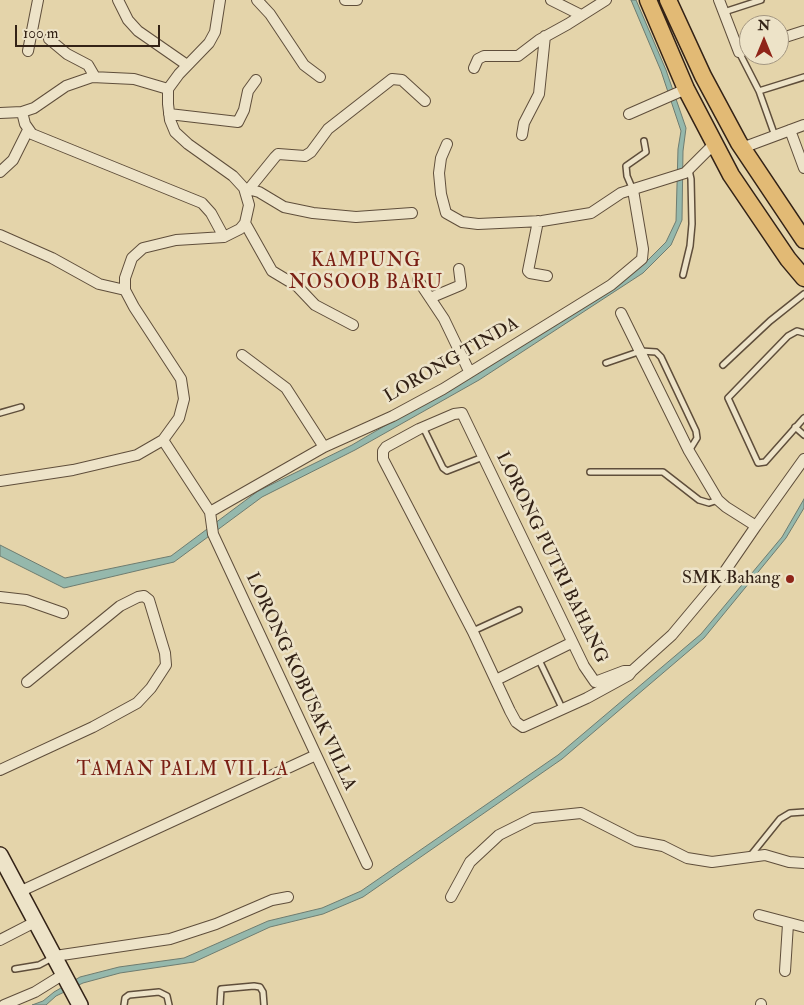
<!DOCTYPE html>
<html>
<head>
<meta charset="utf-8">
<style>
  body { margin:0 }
  #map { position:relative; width:804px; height:1005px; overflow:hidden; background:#e4d4aa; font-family:"IM FELL Double Pica",serif }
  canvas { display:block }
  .north { position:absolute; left:739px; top:15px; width:50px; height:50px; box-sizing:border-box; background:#ede3c8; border:1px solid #a39681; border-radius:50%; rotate:0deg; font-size:14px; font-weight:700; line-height:20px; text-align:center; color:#332216 }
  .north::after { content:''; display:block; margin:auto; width:18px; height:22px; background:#8f2418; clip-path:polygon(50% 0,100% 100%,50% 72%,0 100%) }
  .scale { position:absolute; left:15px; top:25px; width:145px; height:22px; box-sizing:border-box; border:2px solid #332216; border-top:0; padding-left:6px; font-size:15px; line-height:18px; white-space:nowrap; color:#332216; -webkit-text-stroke:4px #ede3c8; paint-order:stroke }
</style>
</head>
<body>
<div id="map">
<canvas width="804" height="1005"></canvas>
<div class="north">N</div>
<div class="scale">100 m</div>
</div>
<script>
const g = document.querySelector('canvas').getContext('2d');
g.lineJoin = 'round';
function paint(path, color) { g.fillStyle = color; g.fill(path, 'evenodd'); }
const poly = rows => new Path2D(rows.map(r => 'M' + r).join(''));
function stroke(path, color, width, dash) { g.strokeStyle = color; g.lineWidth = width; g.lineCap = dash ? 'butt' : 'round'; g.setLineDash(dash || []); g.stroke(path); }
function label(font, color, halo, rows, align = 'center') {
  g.font = font + ' "IM FELL Double Pica",serif'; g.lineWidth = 5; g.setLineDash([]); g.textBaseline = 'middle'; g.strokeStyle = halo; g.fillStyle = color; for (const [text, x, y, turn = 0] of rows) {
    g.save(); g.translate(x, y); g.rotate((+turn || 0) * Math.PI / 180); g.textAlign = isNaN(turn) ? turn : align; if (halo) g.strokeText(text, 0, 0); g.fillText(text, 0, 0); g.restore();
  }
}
const water = poly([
  [631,0,636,0,666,70,686,128,683,151,682,220,671,245,643,273,479,380,355,450,262,497,174,562,64,588,0,556,0,545,65,578,171,556,258,491,352,445,475,373,646,262,666,242,676,221,678,149,681,131,661,71,631,0],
  [804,499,804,508,786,538,704,638,562,759,363,897,323,914,270,927,194,962,120,973,83,983,56,996,46,1005,32,1005,43,1001,54,992,80,977,119,967,184,958,268,921,322,908,361,891,558,755,701,634,782,537,804,499]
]);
paint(water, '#95b8ac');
stroke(water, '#6e7c70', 1);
const service = poly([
  [724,12,761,0],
  [739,52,759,91,804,77],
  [759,91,775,136],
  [633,190,627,176,626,166,646,152,644,141],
  [683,275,690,246,692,224,691,179,689,170],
  [804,333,797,331,788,336,728,398,758,463,765,462,804,418],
  [606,363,641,351,656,352,661,357,696,431,697,438,689,451],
  [723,365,770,321,804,294],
  [0,413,21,407],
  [423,427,443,468,447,471,483,457],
  [795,427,804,435],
  [590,472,663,472,699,500,709,503,718,500],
  [473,631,519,610],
  [539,660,563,710],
  [751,855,780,819,790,813,804,812],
  [15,969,39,965,52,958],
  [124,1005,125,998,129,995,159,992,167,996,169,1005],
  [220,1005,221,989,254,986,260,987,263,992,264,1005]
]);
const minor = poly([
  [118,0,128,20,138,31,187,65],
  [257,0,270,14,304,65,320,77],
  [345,0,357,0],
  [551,0,581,15],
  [719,0,739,52,749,49],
  [49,39,67,54,88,65,95,77],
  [779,39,804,31],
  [28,51,38,0],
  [474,68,478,59,484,56,518,56,539,40,568,24,606,0],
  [22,112,25,124,32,134,202,203,211,213,224,237],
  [0,113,22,112,34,108,66,86,92,77,134,79,168,89],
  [169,114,238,122,244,110,248,91,256,80],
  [629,114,686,89],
  [790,130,804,168],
  [522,135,524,123,539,94,545,36],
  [447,144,441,158,439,173,441,194,446,213,462,222,478,224,542,221,591,213,621,193,685,173,714,144],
  [742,148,804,125],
  [0,172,13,160,28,130],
  [244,188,259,192,284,207,313,213,356,217,412,213],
  [249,189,275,157,278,154,305,156,311,152,328,129,392,79,402,80,425,101],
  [538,221,528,271,530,273,547,276],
  [245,223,272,271,297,286,315,305,353,325],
  [0,235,52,258,99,284,125,290],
  [418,280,444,319,469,371],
  [430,298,461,285,459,269],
  [621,313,689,451,718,500,726,507,756,526,804,459],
  [242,355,286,388,324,447],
  [462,413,584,666,595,682,624,671,632,671,629,675,587,698,523,727,516,722,510,711,473,632,383,459,383,451,386,447,419,429,454,414,462,413],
  [163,440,210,512],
  [0,481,73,470,137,455,163,440,179,418,184,399,181,379,134,307,125,290,125,278,132,258,143,248,176,240,224,237,240,229,245,223,249,205,244,188,233,176,188,144,175,132,170,120,168,104,168,89,179,74,209,43,215,32,220,0],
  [210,512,324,447,393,416,443,389,611,285,642,259,643,249,633,190],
  [210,512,213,534,367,864],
  [0,597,26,600,63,613],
  [632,671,672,635,723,574,756,526],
  [496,680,571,643],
  [0,770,93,727,137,703,151,688,166,665,165,653,149,600,144,596,138,597,120,606,27,682],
  [19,892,316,755],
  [451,897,470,862,499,835,533,818,581,813,636,841,663,846,687,858,712,862,765,855,789,862,804,863],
  [759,915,804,927],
  [0,940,35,922],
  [55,956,170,939,216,924,272,900,288,897],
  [785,971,788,924],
  [761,1004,761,1005],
  [4,1005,35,992,64,974]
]);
const secondary = poly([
  [0,855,80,1005]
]);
const primary = poly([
  [648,0,686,89,731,175,788,259,804,278],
  [668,0,703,76,739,143,804,240]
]);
stroke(service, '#5f4e3b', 8);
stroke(minor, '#5f4e3b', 12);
stroke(secondary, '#332216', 18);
stroke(primary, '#332216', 19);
stroke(service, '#ede3c8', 5);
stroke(minor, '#ede3c8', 10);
stroke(secondary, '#ede3c8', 15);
stroke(primary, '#e2ba75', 16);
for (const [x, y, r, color] of [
  [790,579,5,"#8f2418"]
]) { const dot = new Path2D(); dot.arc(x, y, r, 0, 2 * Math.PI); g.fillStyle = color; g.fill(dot); stroke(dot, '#ede3c8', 2); }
label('18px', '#332216', '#ede3c8', [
  ["LORONG TINDA",452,361,-30],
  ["LORONG PUTRI BAHANG",551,558,64],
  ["LORONG KOBUSAK VILLA",300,682,65]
]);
label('18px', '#332216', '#ede3c8', [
  ["SMK Bahang",780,579]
], 'right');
g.letterSpacing = '1px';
label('19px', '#7a1f14', '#ede3c8', [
  ["KAMPUNG",366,262],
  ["NOSOOB BARU",366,284],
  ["TAMAN PALM VILLA",183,771]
]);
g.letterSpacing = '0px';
</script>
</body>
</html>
